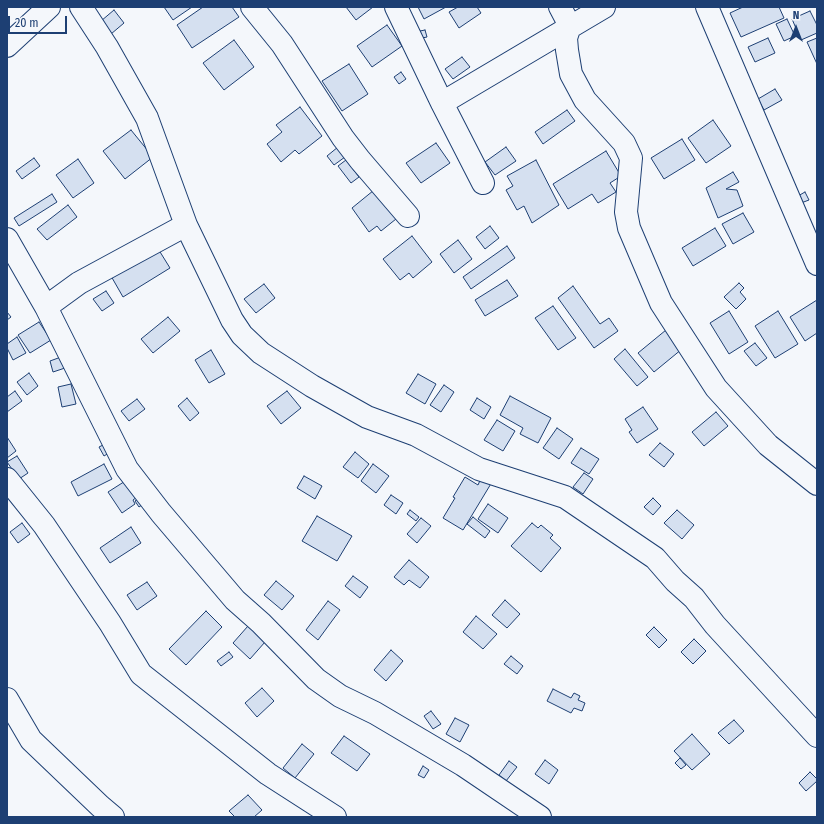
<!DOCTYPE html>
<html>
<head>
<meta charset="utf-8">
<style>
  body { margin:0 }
  #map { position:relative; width:824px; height:824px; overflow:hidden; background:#f4f7fb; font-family:"Fira Sans Condensed",sans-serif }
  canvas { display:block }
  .frame { position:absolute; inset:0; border:8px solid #1d3f73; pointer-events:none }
  .north { position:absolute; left:776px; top:8px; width:40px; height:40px; -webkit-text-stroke:3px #f4f7fb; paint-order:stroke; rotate:0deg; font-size:11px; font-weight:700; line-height:16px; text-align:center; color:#1d3f73 }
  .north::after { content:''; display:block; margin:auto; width:14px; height:18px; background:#1d3f73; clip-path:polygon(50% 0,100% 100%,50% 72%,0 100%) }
  .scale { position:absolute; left:8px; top:16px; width:59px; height:18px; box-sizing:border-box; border:2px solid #1d3f73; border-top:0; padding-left:5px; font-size:12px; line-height:14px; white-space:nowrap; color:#1d3f73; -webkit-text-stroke:3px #f4f7fb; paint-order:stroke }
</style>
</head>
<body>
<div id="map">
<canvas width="824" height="824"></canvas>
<div class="frame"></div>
<div class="north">N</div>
<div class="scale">20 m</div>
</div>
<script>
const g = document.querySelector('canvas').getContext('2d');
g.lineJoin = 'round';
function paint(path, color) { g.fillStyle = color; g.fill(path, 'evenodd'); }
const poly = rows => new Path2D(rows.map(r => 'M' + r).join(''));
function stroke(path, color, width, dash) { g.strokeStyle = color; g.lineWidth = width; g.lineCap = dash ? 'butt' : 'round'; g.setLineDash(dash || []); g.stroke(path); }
const building = poly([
  [164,7,192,7,173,20,164,7],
  [203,7,232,7,239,17,192,48,177,25,203,7],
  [346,7,373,7,356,20,346,7],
  [418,7,446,7,424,19,418,7],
  [458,7,477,7,481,13,459,28,449,12,458,7],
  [743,7,779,7,784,18,741,37,730,13,743,7],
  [114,10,124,23,111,34,101,21,114,10],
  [810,11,817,25,817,33,801,40,792,19,810,11],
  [787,19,795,36,784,41,776,24,787,19],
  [387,25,402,46,372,67,357,46,387,25],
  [425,30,427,37,422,38,420,31,425,30],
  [768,38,775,53,755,62,748,47,768,38],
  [817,38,817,64,807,42,817,38],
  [234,40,254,67,224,90,203,63,234,40],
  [462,57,470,67,453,79,445,69,462,57],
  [349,64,368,94,342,111,322,81,349,64],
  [401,72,406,79,399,84,394,77,401,72],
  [775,89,782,100,764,110,758,99,775,89],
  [300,107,322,136,299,154,295,150,281,162,267,144,282,132,276,125,300,107],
  [567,110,575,121,543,144,535,132,567,110],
  [713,120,731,146,706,163,688,138,713,120],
  [131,130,153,157,125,179,103,151,131,130],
  [682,139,695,160,664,179,651,158,682,139],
  [436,143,450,163,421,183,406,163,436,143],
  [338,147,345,157,334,165,327,156,338,147],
  [506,147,516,161,495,175,485,162,506,147],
  [606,151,621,176,610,183,616,192,598,203,592,194,568,209,553,184,606,151],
  [34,158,40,166,22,179,16,171,34,158],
  [78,159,94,183,73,198,56,175,78,159],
  [346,160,359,177,351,183,338,166,346,160],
  [536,160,559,205,532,223,524,206,517,210,506,190,513,186,507,176,536,160],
  [733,172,739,182,726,189,737,190,743,206,718,218,706,188,733,172],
  [379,186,401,215,381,231,377,226,369,232,352,208,379,186],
  [805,192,809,200,801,203,798,196,805,192],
  [52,194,57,202,19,226,14,218,52,194],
  [68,205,77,217,47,240,37,229,68,205],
  [743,213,754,232,733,244,722,224,743,213],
  [490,226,499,238,485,249,476,237,490,226],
  [715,228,726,246,693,266,682,248,715,228],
  [412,236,432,262,413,278,409,273,400,280,383,259,412,236],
  [458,240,472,259,454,273,440,254,458,240],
  [507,246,515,258,471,289,463,277,507,246],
  [157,247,170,268,123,297,111,276,157,247],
  [507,280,518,296,485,316,475,300,507,280],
  [739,283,744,288,740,292,746,299,736,309,724,297,739,283],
  [264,284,275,298,256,313,244,299,264,284],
  [573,286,600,324,609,318,618,331,594,348,558,298,573,286],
  [106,291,114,303,102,311,93,299,106,291],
  [817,300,817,333,805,341,790,317,817,300],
  [553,306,576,338,558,350,535,318,553,306],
  [729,311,748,342,729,354,710,323,729,311],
  [778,311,798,344,775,358,755,326,778,311],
  [7,312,11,317,7,320,7,312],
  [168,317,180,331,153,353,141,339,168,317],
  [39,322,51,340,30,353,18,335,39,322],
  [666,330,682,349,654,372,638,353,666,330],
  [17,337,26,353,13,360,7,348,7,344,17,337],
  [755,343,767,358,756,366,744,351,755,343],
  [625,349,648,377,637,386,614,359,625,349],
  [211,350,225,374,209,383,195,360,211,350],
  [61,357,65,368,53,372,50,361,61,357],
  [29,373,38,386,27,395,17,382,29,373],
  [418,374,436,384,425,404,406,393,418,374],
  [71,384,76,404,62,407,58,387,71,384],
  [444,385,454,392,441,412,430,405,444,385],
  [15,391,22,401,7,412,7,397,15,391],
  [287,391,301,408,281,424,267,406,287,391],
  [510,396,551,418,538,443,520,434,523,428,500,415,510,396],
  [187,398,199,413,190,421,178,406,187,398],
  [477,398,491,407,484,419,470,410,477,398],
  [137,399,145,409,129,421,121,411,137,399],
  [643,407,658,429,637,443,629,432,632,430,625,419,643,407],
  [716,412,728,426,704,446,692,432,716,412],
  [497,420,515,431,503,451,484,440,497,420],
  [557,428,573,439,559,459,543,448,557,428],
  [7,437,16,451,7,458,7,437],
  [107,443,112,451,104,456,99,447,107,443],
  [660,443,674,454,664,467,649,455,660,443],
  [581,448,599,459,589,474,571,463,581,448],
  [355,452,369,464,358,478,343,467,355,452],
  [17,456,28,473,19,479,7,462,17,456],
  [104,464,112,479,78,496,71,482,104,464],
  [373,464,389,476,376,493,361,481,373,464],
  [584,473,593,479,583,494,573,487,584,473],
  [304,476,322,486,315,499,297,488,304,476],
  [482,476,492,482,463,530,443,518,455,498,453,497,465,477,478,485,482,476],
  [130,478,141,494,133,500,135,504,122,513,108,492,130,478],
  [145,494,149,500,139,507,135,501,145,494],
  [391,495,403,503,396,514,384,505,391,495],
  [653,498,661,506,653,515,644,507,653,498],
  [488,504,508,518,498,533,478,519,488,504],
  [410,510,419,517,416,521,407,514,410,510],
  [677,510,694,525,682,539,664,523,677,510],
  [317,516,352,536,337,561,302,541,317,516],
  [473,517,490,531,485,538,467,524,473,517],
  [421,518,431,526,417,543,407,534,421,518],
  [22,523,30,534,18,543,10,532,22,523],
  [532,523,538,528,541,525,553,535,550,538,561,548,541,572,511,546,532,523],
  [131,527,141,543,110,563,100,548,131,527],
  [409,560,429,577,420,588,409,580,404,585,394,577,409,560],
  [353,576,368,587,360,598,345,586,353,576],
  [276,581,294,596,282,610,264,595,276,581],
  [147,582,157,596,137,610,127,595,147,582],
  [505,600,520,614,507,628,492,615,505,600],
  [328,601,340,610,318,640,306,630,328,601],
  [206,611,222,627,186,665,169,649,206,611],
  [476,616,497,634,483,649,463,632,476,616],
  [248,626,265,642,250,659,233,643,248,626],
  [654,627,667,640,659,648,646,635,654,627],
  [694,639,706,651,693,664,681,652,694,639],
  [391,650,403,661,386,681,374,670,391,650],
  [229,652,233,657,221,666,217,661,229,652],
  [511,656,523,666,517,674,504,664,511,656],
  [262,688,274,701,257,717,245,703,262,688],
  [553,689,571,698,574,693,580,696,578,700,585,703,582,711,574,708,571,713,547,701,553,689],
  [431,711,441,724,433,729,424,716,431,711],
  [455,718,469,725,460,742,446,734,455,718],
  [734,720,744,731,729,744,718,733,734,720],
  [692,734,710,754,692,770,674,751,692,734],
  [344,736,370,754,357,771,331,753,344,736],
  [302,744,314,754,295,778,283,768,302,744],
  [680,758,686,765,681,769,675,763,680,758],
  [545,760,558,770,549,784,535,774,545,760],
  [509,761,517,767,506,781,499,775,509,761],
  [423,766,429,770,424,778,418,775,423,766],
  [810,772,817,779,817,781,806,791,799,783,810,772],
  [248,795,262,810,254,817,235,817,229,811,248,795]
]);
paint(building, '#d5e0f0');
stroke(building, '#1d3f73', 1);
const minor = poly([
  [81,7,107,47,147,118,186,225,232,320,242,335,261,353,312,386,367,417,416,435,479,469,565,497,655,558,675,581,694,598,715,625,817,736],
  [252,7,282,44,343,138,360,160,408,216],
  [396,7,442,103,483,183],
  [560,7,570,26,566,38,567,50,571,74,585,100,624,143,631,158,626,212,629,228,661,303,716,388,768,445,817,484],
  [707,7,817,264],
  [7,46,49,7],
  [442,103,604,7],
  [7,239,46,307,79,283,186,225],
  [46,307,127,469,161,513,235,600,261,623,316,679,340,696,375,713,463,765,540,817],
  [7,479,44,525,110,623,141,674,268,774,335,817],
  [7,699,31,740,100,806,113,817]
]);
stroke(minor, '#1d3f73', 24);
stroke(minor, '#f4f7fb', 22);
</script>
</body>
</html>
